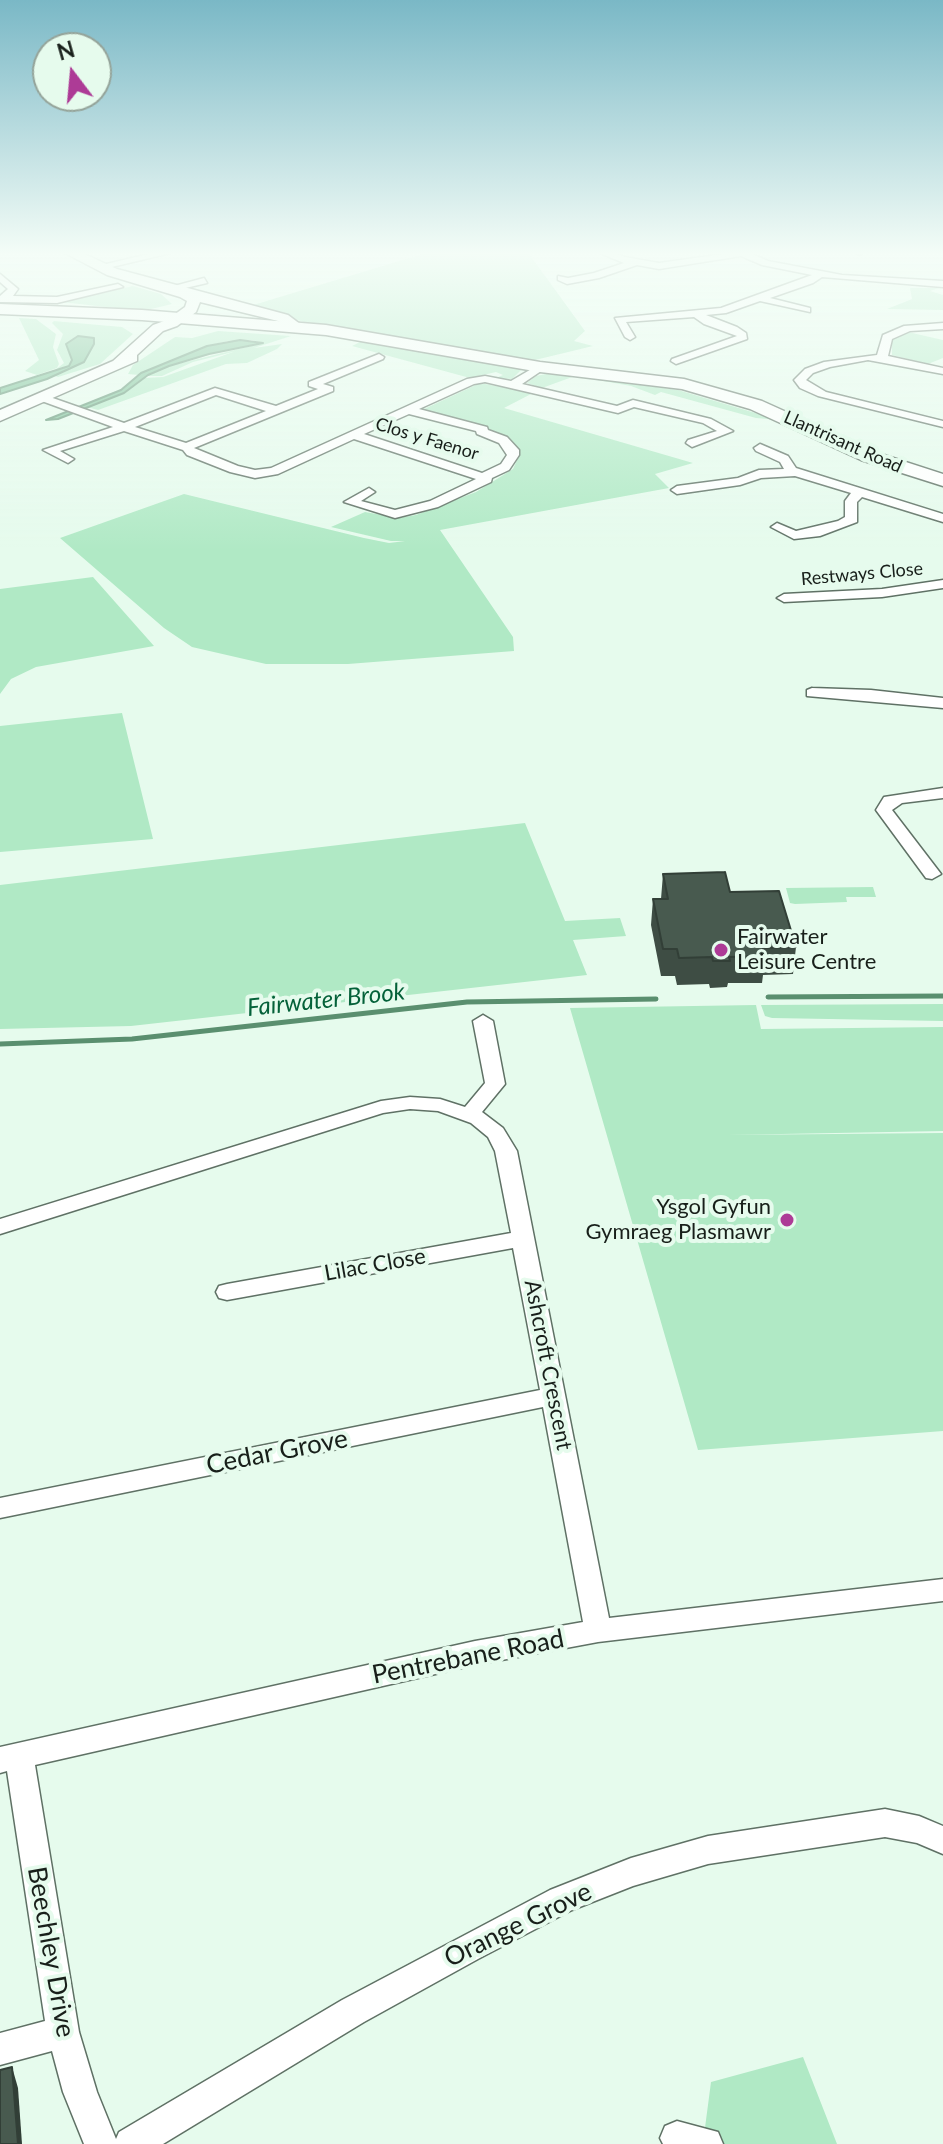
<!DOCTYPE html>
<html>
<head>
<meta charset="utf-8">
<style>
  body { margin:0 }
  #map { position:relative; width:943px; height:2144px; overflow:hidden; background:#e6fbed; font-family:Lato,sans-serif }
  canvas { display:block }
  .north { position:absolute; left:32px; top:32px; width:80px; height:80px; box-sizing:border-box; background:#e6fbed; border:2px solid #94a399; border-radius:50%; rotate:344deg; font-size:22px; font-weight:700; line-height:32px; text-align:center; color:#181f1a }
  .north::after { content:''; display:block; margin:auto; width:28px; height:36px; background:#ad3b96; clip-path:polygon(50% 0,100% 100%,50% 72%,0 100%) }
</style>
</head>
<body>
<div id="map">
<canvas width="943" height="2144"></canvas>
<div class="north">N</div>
</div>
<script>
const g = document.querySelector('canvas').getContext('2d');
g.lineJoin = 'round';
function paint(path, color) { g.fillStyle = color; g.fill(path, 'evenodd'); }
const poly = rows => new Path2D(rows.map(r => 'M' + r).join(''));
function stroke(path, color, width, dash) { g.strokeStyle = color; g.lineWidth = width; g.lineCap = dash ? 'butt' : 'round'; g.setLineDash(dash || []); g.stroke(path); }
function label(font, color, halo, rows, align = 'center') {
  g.font = font + ' Lato,sans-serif'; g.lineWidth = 8; g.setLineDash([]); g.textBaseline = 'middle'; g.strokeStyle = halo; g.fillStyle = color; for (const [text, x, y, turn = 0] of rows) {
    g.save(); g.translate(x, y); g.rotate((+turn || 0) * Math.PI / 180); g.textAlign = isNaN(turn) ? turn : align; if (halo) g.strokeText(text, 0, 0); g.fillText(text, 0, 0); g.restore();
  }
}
paint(poly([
  [432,251,527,251,585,331,574,341,593,346,531,361,307,323,250,306],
  [133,286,161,294,172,304,143,311,61,302],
  [910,288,939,288,930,291,943,295,943,310,887,309,912,299],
  [19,318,36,319,56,334,53,347,59,364,57,368,37,375,25,371,39,360],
  [54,321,122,327,133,334,100,364,58,377,50,374,64,363,57,350,63,334,52,323],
  [218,331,291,336,254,348,282,344,277,349,247,363,226,364,98,410,87,407,136,385,144,378,163,377,233,352,193,362,162,376,147,376,169,366,263,343,252,340,228,341,207,346,139,375,128,374,133,365,175,337,192,338],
  [908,332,943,340,943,358,928,364,892,355,892,339],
  [362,341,519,368,521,370,512,379,496,378,503,375,496,372,470,378,352,346],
  [551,373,678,390,779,420,756,418,661,392,655,395,631,386,575,376,542,388,527,383,536,376],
  [480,383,533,393,504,408,693,463,655,474,669,488,440,530,513,637,514,651,348,664,266,664,192,647,164,628,60,538,184,494,364,538,389,543,405,541,391,541,331,527,365,512,399,518,416,515,476,492,513,469,520,454,508,439,485,429,487,427,422,410],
  [93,577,154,646,36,667,11,679,0,694,0,589],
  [122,713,153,839,0,852,0,726],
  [525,823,565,921,620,918,626,936,573,940,587,975,131,1026,0,1029,0,885],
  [873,887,876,897,846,897,847,902,795,904,790,903,786,888],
  [943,1004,943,1021,772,1018,765,1016,761,1005],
  [756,1005,761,1029,943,1027,943,1131,727,1135,943,1133,943,1431,698,1450,570,1008],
  [803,2057,837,2144,675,2144,703,2143,711,2082]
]), '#b0e9c5');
const water = poly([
  [78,336,94,338,94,344,84,362,47,379,0,394,0,388,69,366,72,360,66,344,78,336],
  [240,340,263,343,209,354,169,366,148,375,124,393,58,419,46,420,121,390,141,373,207,346,240,340]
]);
paint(water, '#76bf93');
stroke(water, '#5a8f6f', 2);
stroke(poly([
  [768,997,943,996],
  [0,1044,132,1039,467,1002,656,999]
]), '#5a8f6f', 5);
const street = poly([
  [161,251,179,251,99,270,94,267,161,251],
  [595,251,608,251,625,257,659,263,745,251,768,261,842,275,943,281,943,287,822,277,813,283,770,298,810,308,810,312,760,301,726,313,706,315,737,327,746,333,747,339,676,364,671,361,672,359,737,336,704,324,694,317,626,322,635,337,630,340,625,337,615,318,721,308,812,275,762,265,741,256,659,269,637,265,599,278,567,284,558,280,558,276,568,278,594,273,624,263,595,251],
  [867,251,859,255,854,252,855,251,867,251],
  [0,274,18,289,13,296,57,297,118,284,123,287,57,303,0,302,0,296,8,289,0,282,0,274],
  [204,278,207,283,168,292,163,289,204,278],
  [943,323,943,329,910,331,892,339,888,356,943,368,943,374,868,360,830,367,813,373,806,380,826,392,943,421,943,427,818,396,800,388,794,380,805,369,824,362,877,355,883,335,904,326,943,323],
  [379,354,384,357,383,359,323,384,333,387,333,391,194,448,238,466,255,470,271,468,467,379,485,376,511,381,540,364,545,367,544,369,522,384,617,406,633,400,711,419,733,431,692,447,686,443,688,440,717,431,703,423,634,407,618,413,485,382,474,384,419,409,487,427,488,430,507,437,519,450,519,455,509,470,492,478,491,482,438,507,395,518,344,502,369,488,375,492,361,501,395,510,430,501,476,479,354,439,278,474,255,478,230,472,187,455,183,450,124,431,60,451,74,459,68,463,43,450,113,427,39,400,39,396,47,396,124,423,215,388,276,406,318,389,309,386,309,382,379,354],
  [216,395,266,411,186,443,135,427,216,395],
  [409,414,476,431,477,434,499,443,507,455,501,464,482,473,364,434,409,414],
  [760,444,788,456,796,468,943,514,943,522,862,497,857,502,857,522,820,536,794,539,771,527,777,523,796,531,838,521,845,517,845,501,851,493,795,476,761,478,740,485,677,494,671,490,677,486,738,478,759,470,784,469,780,462,756,451,754,448,760,444],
  [943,580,943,588,882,597,784,602,777,598,784,594,882,589,943,580],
  [812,688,871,690,943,698,943,708,807,696,807,690,812,688],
  [943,788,943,798,902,803,892,810,941,874,932,879,926,878,876,810,884,797,943,788],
  [483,1015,493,1021,505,1084,482,1112,503,1128,517,1151,609,1618,943,1579,943,1601,598,1642,475,1665,35,1765,79,2032,97,2092,116,2139,119,2132,342,2000,550,1890,631,1858,708,1836,885,1809,919,1816,943,1826,943,1854,917,1843,885,1837,708,1864,633,1886,572,1910,478,1959,364,2022,163,2144,84,2144,63,2092,52,2051,0,2065,0,2033,45,2021,7,1771,0,1773,0,1747,475,1641,583,1622,543,1407,0,1518,0,1498,540,1390,513,1248,227,1300,219,1298,216,1292,219,1286,227,1284,511,1233,495,1151,488,1137,471,1123,438,1111,410,1109,383,1113,0,1234,0,1219,381,1101,410,1097,440,1099,465,1107,485,1083,473,1021,483,1015],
  [677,2121,718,2132,723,2144,663,2144,660,2138,665,2126,677,2121]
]);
const secondary = poly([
  [61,251,78,251,117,269,288,315,304,327,297,331,278,321,200,302,196,312,177,326,163,331,137,355,137,361,0,421,0,410,113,361,153,325,167,320,185,307,187,301,180,297,107,275,61,251]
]);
const primary = poly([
  [0,304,142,310,326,325,540,362,684,379,762,401,875,452,943,474,943,486,861,460,750,409,682,389,540,372,326,335,142,320,0,314,0,304]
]);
stroke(street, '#5f7165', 3);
stroke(secondary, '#5f7165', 3);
stroke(primary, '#5f7165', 3);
paint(street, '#fff');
paint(secondary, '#fff');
paint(primary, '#fff');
paint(poly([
  [663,874,730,892,796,947,793,974,763,975,762,983,728,983,727,987,710,988,709,984,677,985,675,976,661,976,651,925,653,899,661,899]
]), '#3e4d44');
paint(poly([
  [12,2067,18,2088,22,2144,18,2144]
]), '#323f37');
const building = poly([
  [725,872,730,892,779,891,796,947,763,948,765,956,729,957,730,961,713,961,712,957,679,958,677,949,663,949,653,899,668,899,663,874,725,872],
  [12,2067,18,2144,0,2144,0,2070,12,2067]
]);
paint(building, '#485a4f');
stroke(building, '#323f37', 2);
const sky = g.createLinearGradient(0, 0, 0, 551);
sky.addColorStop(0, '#7ab8c6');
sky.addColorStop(0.46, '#f4fdf7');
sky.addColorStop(1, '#f4fdf700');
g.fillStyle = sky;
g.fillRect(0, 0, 943, 551);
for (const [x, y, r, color] of [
  [721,950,8,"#ad3b96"],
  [787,1220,8,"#ad3b96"]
]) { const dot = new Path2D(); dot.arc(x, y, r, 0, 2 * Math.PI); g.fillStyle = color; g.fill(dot); stroke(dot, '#e6fbed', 3); }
label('18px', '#181f1a', '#e6fbed', [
  ["Clos y Faenor",427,439,17],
  ["Llantrisant Road",843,442,24],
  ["Restways Close",862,574,-5]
]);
label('22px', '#181f1a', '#e6fbed', [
  ["Fairwater",737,937],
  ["Leisure Centre",737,962],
  ["Ysgol Gyfun",771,1207,"right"],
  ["Gymraeg Plasmawr",771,1232,"right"]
], 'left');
label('22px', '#181f1a', '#e6fbed', [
  ["Lilac Close",375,1265,-10],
  ["Ashcroft Crescent",548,1365,79]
]);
label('italic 24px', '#046139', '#e6fbed', [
  ["Fairwater Brook",326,1000,-6]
]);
label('26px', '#181f1a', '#e6fbed', [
  ["Cedar Grove",277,1452,-11],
  ["Pentrebane Road",468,1657,-11],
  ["Orange Grove",518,1925,-26],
  ["Beechley Drive",51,1952,80]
]);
</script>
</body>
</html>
